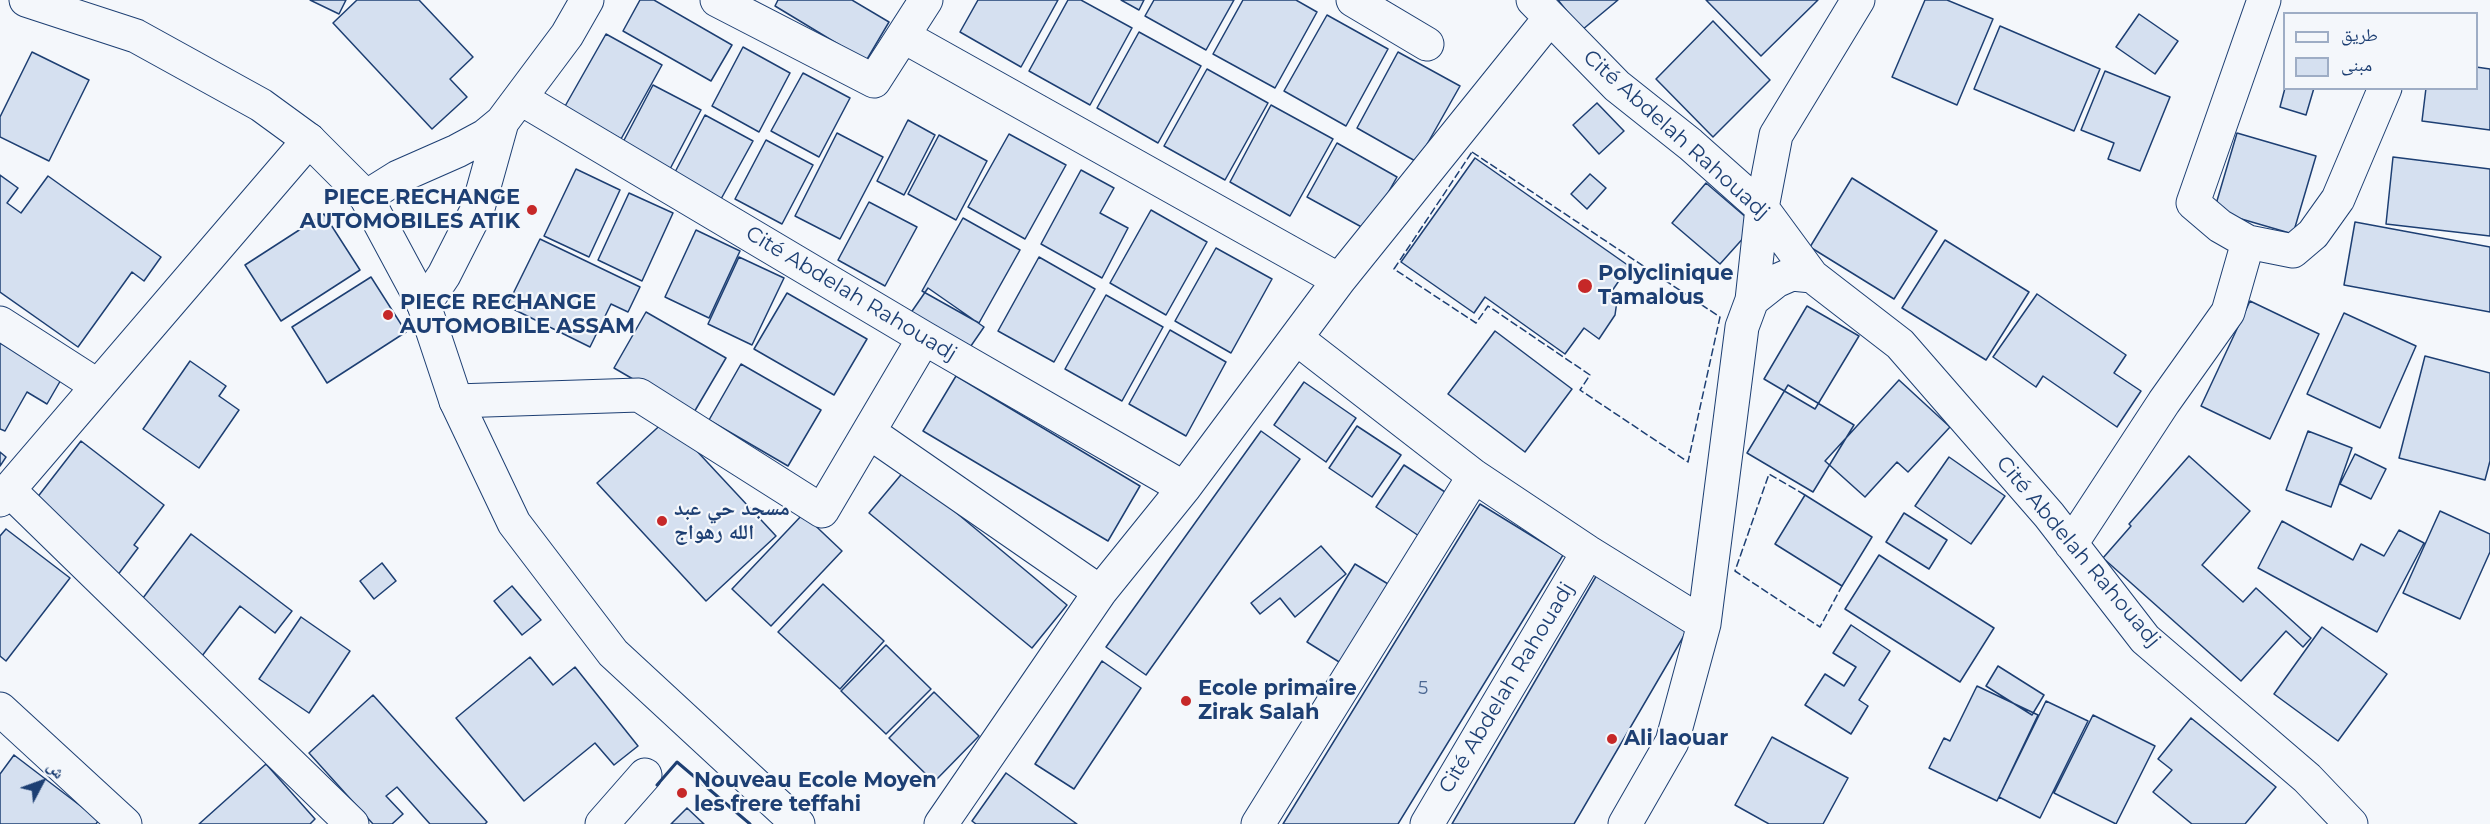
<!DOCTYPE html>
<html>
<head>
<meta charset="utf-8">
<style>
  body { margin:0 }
  #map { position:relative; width:2490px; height:824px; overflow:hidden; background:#f4f7fb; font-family:Montserrat,"Noto Naskh Arabic",sans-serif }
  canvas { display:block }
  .legend { position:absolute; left:2283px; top:12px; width:195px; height:78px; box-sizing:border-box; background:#f4f7fb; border:2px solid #9eadc5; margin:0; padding:8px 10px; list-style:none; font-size:18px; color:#1d3f73 }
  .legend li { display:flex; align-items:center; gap:12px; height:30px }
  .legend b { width:30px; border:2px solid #9eadc5 }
  .north { position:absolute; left:12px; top:752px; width:60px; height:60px; -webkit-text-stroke:4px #f4f7fb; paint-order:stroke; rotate:49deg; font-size:16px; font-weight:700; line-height:24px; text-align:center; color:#1d3f73 }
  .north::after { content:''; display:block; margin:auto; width:21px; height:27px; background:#1d3f73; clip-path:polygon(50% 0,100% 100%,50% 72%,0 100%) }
</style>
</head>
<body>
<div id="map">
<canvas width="2490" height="824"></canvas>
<ul class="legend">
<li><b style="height:8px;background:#f4f7fb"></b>طريق</li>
<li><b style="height:16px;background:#d5e0f0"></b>مبنى</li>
</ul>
<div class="north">ش</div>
</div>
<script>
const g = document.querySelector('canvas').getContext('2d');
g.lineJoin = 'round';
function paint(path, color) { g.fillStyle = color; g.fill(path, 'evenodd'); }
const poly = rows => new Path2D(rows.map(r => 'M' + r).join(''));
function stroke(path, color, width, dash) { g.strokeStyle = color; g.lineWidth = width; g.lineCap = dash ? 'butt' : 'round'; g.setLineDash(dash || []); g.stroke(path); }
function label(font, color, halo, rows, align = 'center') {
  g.font = font + ' Montserrat,"Noto Naskh Arabic",sans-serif'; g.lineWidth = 4.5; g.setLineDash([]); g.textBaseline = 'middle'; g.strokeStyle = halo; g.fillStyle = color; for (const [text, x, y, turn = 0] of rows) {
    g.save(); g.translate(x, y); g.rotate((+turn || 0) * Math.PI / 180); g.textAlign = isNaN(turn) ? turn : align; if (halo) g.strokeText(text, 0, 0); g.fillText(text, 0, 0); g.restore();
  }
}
const building = poly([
  [310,0,346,0,339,14,310,0],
  [357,0,419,0,473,57,450,79,467,97,432,129,333,23,357,0],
  [640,0,654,0,732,45,711,81,623,31,640,0],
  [778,0,852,0,889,22,866,61,775,6,778,0],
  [978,0,1058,0,1021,67,960,32,978,0],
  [1068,0,1081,0,1132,28,1090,105,1029,71,1068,0],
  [1121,0,1144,0,1139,10,1121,0],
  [1154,0,1234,0,1206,50,1145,16,1154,0],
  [1243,0,1296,0,1317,12,1275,88,1213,54,1243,0],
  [1558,0,1618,0,1582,30,1558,0],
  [1706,0,1818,0,1761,56,1706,0],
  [1925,0,1947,0,1993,19,1957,105,1892,77,1925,0],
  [2139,14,2178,41,2155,74,2116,47,2139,14],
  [1327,15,1388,49,1346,126,1284,91,1327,15],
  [1713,21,1770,80,1713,137,1656,79,1713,21],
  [2000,26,2100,69,2074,131,1974,89,2000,26],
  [1139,32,1201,66,1158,143,1097,108,1139,32],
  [606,34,662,65,621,139,564,108,606,34],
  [743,47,790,73,759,132,712,106,743,47],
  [32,52,89,80,49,161,0,137,0,117,32,52],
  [1398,52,1460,86,1417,162,1357,128,1398,52],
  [2476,67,2490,69,2490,130,2422,121,2426,88,2476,88,2476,67],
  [1207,69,1268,103,1225,180,1164,146,1207,69],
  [2105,71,2170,97,2140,171,2108,159,2114,143,2081,130,2105,71],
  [803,73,850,98,819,157,771,131,803,73],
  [653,85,701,110,670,169,622,144,653,85],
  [2285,88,2314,88,2306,115,2280,107,2285,88],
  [1597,103,1624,131,1599,154,1573,125,1597,103],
  [1271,105,1333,139,1290,216,1230,182,1271,105],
  [705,115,753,141,721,199,674,174,705,115],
  [908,120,935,135,904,195,877,181,908,120],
  [837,133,883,157,840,239,795,216,837,133],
  [2237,133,2316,156,2293,234,2214,211,2237,133],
  [1009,134,1066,165,1025,239,968,207,1009,134],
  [939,135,987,161,956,220,908,194,939,135],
  [766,140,813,165,782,224,735,199,766,140],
  [1337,143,1397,177,1367,230,1307,197,1337,143],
  [2393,157,2490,169,2490,236,2386,224,2393,157],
  [1475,158,1629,266,1612,291,1617,301,1615,315,1599,339,1584,328,1565,354,1485,297,1474,313,1401,262,1475,158],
  [576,169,620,190,589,257,544,236,576,169],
  [1081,170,1114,188,1100,213,1128,228,1102,278,1041,244,1081,170],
  [1590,174,1606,188,1587,209,1571,194,1590,174],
  [0,175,18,188,7,203,21,213,48,176,161,257,144,281,132,272,78,347,0,292,0,175],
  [1852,178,1937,231,1894,299,1810,247,1852,178],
  [1706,183,1755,225,1720,264,1672,223,1706,183],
  [629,193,673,213,642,281,598,260,629,193],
  [869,202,917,227,885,286,838,260,869,202],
  [1151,210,1207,242,1166,315,1110,283,1151,210],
  [324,214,360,270,281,321,245,265,324,214],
  [963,218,1020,250,979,323,922,291,963,218],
  [2355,222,2490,247,2490,312,2344,285,2355,222],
  [696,230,740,251,709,318,665,297,696,230],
  [540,239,640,287,628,312,611,304,590,347,507,306,540,239],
  [1945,240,2029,292,1986,360,1902,308,1945,240],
  [1216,248,1272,279,1231,353,1175,321,1216,248],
  [739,257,784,278,752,345,708,324,739,257],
  [1039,257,1095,289,1054,362,998,331,1039,257],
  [371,277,406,332,327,383,292,327,371,277],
  [928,288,984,327,964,356,908,317,928,288],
  [787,293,867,339,834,395,754,349,787,293],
  [2037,294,2126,355,2114,373,2141,391,2117,427,2043,376,2036,387,1993,357,2037,294],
  [1106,295,1163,327,1122,401,1065,369,1106,295],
  [2250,301,2319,334,2270,439,2201,406,2250,301],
  [1807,306,1859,336,1815,409,1764,379,1807,306],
  [646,312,726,358,693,414,614,368,646,312],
  [2344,313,2416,346,2380,428,2307,394,2344,313],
  [1170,330,1226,362,1186,436,1129,404,1170,330],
  [1495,331,1572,389,1525,452,1448,394,1495,331],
  [0,343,62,378,47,404,27,392,5,431,0,429,0,343],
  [2425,356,2490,373,2490,461,2485,480,2399,458,2425,356],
  [190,361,226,386,219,396,239,410,199,468,143,429,190,361],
  [741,364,821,410,788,466,709,420,741,364],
  [956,376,1140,486,1108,541,923,431,956,376],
  [1899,380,1950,427,1908,472,1897,462,1865,497,1825,461,1899,380],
  [1304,382,1356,418,1326,462,1274,425,1304,382],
  [1788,385,1854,425,1813,492,1747,453,1788,385],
  [667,419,776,536,706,601,597,483,667,419],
  [1357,426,1401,455,1372,497,1329,468,1357,426],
  [1261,431,1300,459,1146,675,1106,647,1261,431],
  [2308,431,2352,448,2331,507,2286,490,2308,431],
  [81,441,164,505,134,545,138,548,114,580,26,512,81,441],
  [0,452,6,457,0,466,0,452],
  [2355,454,2386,469,2371,499,2340,484,2355,454],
  [2189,456,2250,511,2202,565,2243,602,2256,588,2311,638,2303,647,2286,631,2241,681,2103,558,2131,526,2129,524,2189,456],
  [1949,457,2005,496,1971,544,1915,506,1949,457],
  [1404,465,1448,494,1419,536,1376,507,1404,465],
  [905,470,1067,605,1032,648,869,513,905,470],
  [1805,495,1872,537,1842,586,1775,544,1805,495],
  [1480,504,1563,555,1398,824,1283,824,1480,504],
  [2440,511,2490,534,2490,552,2460,619,2403,593,2440,511],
  [1904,513,1947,540,1929,569,1886,542,1904,513],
  [803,514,842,551,771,626,732,589,803,514],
  [2282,521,2353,560,2361,544,2384,556,2399,530,2424,543,2377,632,2258,568,2282,521],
  [6,529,70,578,6,661,0,656,0,536,6,529],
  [191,534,292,611,275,633,240,606,202,656,137,606,191,534],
  [1321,546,1346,574,1295,617,1280,598,1260,614,1251,603,1321,546],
  [1879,555,1994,628,1960,682,1845,609,1879,555],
  [382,563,396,581,374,599,360,581,382,563],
  [1355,564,1393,587,1344,665,1307,642,1355,564],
  [1598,573,1689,627,1574,824,1452,824,1598,573],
  [823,584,884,641,840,689,778,632,823,584],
  [512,586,541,620,522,635,494,601,512,586],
  [301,617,350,651,309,713,259,679,301,617],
  [1851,625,1890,651,1859,700,1868,706,1851,734,1805,705,1825,674,1844,686,1856,667,1833,653,1851,625],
  [2322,627,2387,674,2338,741,2274,694,2322,627],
  [886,645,931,689,886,734,841,691,886,645],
  [530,657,553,685,575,667,638,746,614,765,595,743,524,801,456,718,530,657],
  [1102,661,1141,688,1074,789,1035,764,1102,661],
  [1998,666,2044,695,2032,715,1986,686,1998,666],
  [1977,686,2038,715,1997,801,1929,768,1944,738,1950,741,1977,686],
  [934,692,979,736,934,782,889,738,934,692],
  [373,695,487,822,485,824,430,824,397,787,386,796,403,814,392,824,373,824,309,753,373,695],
  [2046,701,2088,721,2040,818,1999,797,2046,701],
  [2093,715,2155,746,2116,824,2054,793,2093,715],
  [2191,718,2276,787,2245,824,2192,824,2153,792,2172,770,2158,759,2191,718],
  [1772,737,1848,778,1823,824,1769,824,1735,805,1772,737],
  [14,755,99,820,96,824,0,824,0,774,14,755],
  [266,764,315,819,310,824,199,824,266,764],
  [1006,773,1077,824,976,824,972,821,1006,773],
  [687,808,704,824,671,824,687,808]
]);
paint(building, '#d5e0f0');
stroke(building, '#1d3f73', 1.5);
const minor = poly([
  [717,0,874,81,926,0],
  [1353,0,1427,44],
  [1533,0,1617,86,1690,144,1762,208,1812,276,1900,344,2049,515,2145,639,2307,778,2351,824],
  [903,36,1339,280,1184,488,1100,592,941,824],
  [520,98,924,338,1184,488],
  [366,197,398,177,457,151,485,136,502,122,567,35,587,0],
  [2248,242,2293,251,2313,234,2338,199,2385,88],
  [1339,280,1550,18],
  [1752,300,1762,208,1776,135,1858,0],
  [424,305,444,275,478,208,502,122],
  [0,323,98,386],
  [1296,338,1474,476,1588,552,1704,624],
  [456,401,639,395,822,511,924,338],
  [869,432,1100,592],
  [9,490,352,824],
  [0,500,309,140],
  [2071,544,2164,402,2228,312,2248,242,2220,226,2193,203,2264,0],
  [0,709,125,824],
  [602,824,645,775],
  [1258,824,1474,476],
  [1427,824,1588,552],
  [1625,824,1672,742,1704,624,1742,327,1752,300,1776,281,1792,274,1812,276]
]);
const major = poly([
  [26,0,136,36,261,105,309,140,366,197,424,305,456,401,514,523,613,653,798,824]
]);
stroke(minor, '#1d3f73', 35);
stroke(major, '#1d3f73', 35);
stroke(minor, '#f4f7fb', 33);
stroke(major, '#f4f7fb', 33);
stroke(poly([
  [1472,152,1720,317,1688,462,1580,390,1590,375,1488,306,1476,323,1394,269,1472,152],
  [1805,495,1769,474,1735,571,1820,627,1842,586]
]), '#1d3f73', 1.5, [8, 3]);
stroke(poly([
  [657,785,677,762,750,824]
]), '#1d3f73', 3);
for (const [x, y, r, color] of [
  [532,210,6,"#c62828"],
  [1585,286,8,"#c62828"],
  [388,315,6,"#c62828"],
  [662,521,6,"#c62828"],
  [1186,701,6,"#c62828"],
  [1612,739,6,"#c62828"],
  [682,793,6,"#c62828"]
]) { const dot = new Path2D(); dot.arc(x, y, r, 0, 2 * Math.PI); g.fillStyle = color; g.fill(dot); stroke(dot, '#f4f7fb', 2); }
label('18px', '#4b6792', null, [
  ["5",1423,689]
]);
label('21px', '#1d3f73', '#f4f7fb', [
  ["Cité Abdelah Rahouadj",1676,135,42],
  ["Cité Abdelah Rahouadj",851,294,31],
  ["Cité Abdelah Rahouadj",2078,552,50],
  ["Cité Abdelah Rahouadj",1507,688,-59]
]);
label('bold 21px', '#1d3f73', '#f4f7fb', [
  ["PIECE RECHANGE",520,198,"right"],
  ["AUTOMOBILES ATIK",520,222,"right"],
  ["Polyclinique",1598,274],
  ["Tamalous",1598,298],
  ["PIECE RECHANGE",400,303],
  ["AUTOMOBILE ASSAM",400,327],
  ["مسجد حي عبد",674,509],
  ["الله رهواج",674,533],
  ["Ecole primaire",1198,689],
  ["Zirak Salah",1198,713],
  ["Ali laouar",1624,739],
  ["Nouveau Ecole Moyen",694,781],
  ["les frere teffahi",694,805]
], 'left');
</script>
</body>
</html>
